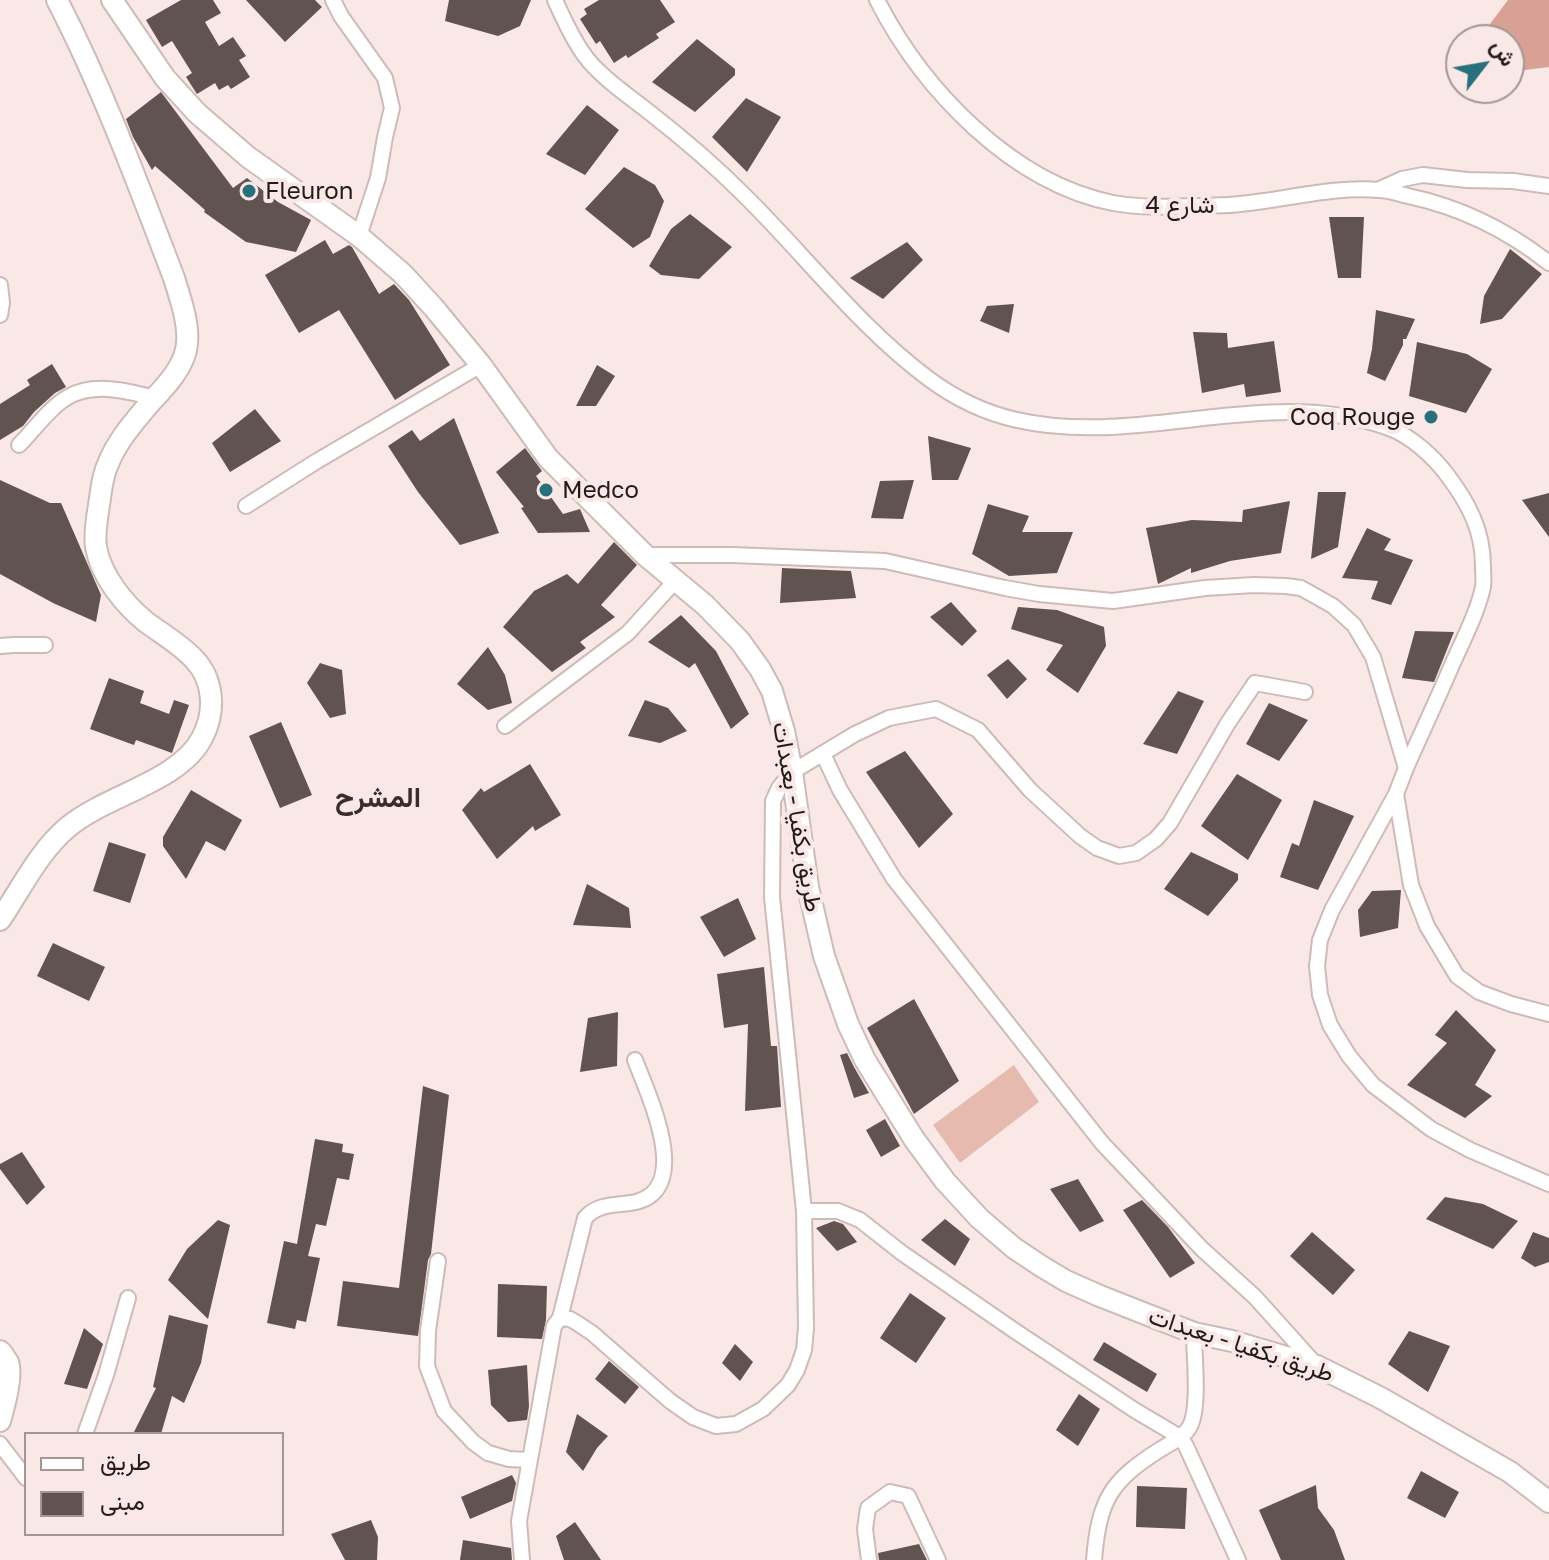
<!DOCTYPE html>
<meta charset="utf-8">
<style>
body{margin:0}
#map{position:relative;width:1549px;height:1560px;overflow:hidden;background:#f9e8e5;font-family:"Golos Text",Vazirmatn,sans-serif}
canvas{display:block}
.legend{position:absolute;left:24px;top:1432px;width:260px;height:104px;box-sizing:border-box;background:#f9e8e5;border:2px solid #a39694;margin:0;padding:10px 14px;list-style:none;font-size:24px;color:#211b1a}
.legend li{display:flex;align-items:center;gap:16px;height:40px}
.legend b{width:40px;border:2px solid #a39694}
.north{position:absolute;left:1445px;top:24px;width:80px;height:80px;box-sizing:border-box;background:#f9e8e5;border:2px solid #a39694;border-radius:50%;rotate:59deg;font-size:22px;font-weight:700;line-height:32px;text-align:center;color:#211b1a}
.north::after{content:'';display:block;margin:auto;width:28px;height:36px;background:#29707d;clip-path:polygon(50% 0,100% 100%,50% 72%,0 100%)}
</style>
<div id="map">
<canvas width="1549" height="1560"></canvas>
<ul class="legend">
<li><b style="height:10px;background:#fff"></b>طريق</li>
<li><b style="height:22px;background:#615350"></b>مبنى</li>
</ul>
<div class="north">ش</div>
</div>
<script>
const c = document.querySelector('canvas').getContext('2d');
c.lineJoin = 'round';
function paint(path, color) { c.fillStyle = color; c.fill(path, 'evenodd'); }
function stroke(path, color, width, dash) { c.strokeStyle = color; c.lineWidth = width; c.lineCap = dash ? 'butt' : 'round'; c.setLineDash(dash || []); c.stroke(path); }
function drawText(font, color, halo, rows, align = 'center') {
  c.font = font + ' "Golos Text",Vazirmatn,sans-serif'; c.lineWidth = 8; c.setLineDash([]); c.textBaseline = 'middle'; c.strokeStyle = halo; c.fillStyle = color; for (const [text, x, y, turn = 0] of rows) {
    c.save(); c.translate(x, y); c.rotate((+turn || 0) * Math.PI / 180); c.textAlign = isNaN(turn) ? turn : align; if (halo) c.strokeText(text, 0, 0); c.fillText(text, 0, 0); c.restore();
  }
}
paint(new Path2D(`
 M1014,1065L1039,1102L960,1163L933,1125Z`), '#e7bab0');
paint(new Path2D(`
 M1508,0H1549V67L1509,72V40H1478Z`), '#d9a095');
paint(new Path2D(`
 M181,0H213L221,13L205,22L219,46L233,37L246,56L239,60L250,77L231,89L228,85L219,90L215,83L197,94L195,91L186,77L192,73L172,41L162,47L146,20Z
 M246,0H315L322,7L285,42Z
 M449,0H531L520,26L498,36L445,21Z
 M599,0H660L675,22L656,34L659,38L628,58L626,55L614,63L600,41L596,44L580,19L587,14L584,9Z
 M697,39L735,69V75L695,112L652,82Z
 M161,92L233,188L247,178L278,202L311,220L296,252L246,242L204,212L205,210L155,166L152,170L133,137L126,119Z
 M746,98L781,117L747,172L712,137Z
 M587,105L619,130L585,175L546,154Z
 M624,167L655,185L664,201L650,237L633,248L585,209Z
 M690,214L732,247L699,279L661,275L649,266L671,229Z
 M1329,217H1364L1361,278H1338Z
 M325,240L333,254L349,245L352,247L379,294L394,284L409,300L450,365L395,400L339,310L299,333L265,275Z
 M907,242L923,260L883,299L850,278Z
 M1510,249L1542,274L1502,319L1480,324L1484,296Z
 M1014,304L1009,333L980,321L987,306Z
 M1376,310L1415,319L1406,339H1403V345L1385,381L1367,373L1372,349Z
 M1193,332L1227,333L1228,348L1274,341L1281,392L1246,397L1244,384L1202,393Z
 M1417,342L1467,354L1492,369L1466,413L1409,396Z
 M52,364L66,387L55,393L34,412L23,426L0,440V404L30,385L27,380Z
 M597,365L615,376L596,406H576Z
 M255,409L281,441L230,472L212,443Z
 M454,418L499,533L460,545L418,492L388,446L412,430L420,441Z
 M928,436L971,448L958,480H932Z
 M525,448L542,471L536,476L563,514L580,509L590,532L538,533L521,508L524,507L496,472Z
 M0,480L50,503H61L101,595L96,622L53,603L0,574Z
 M914,480L903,519L871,518L880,481Z
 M1318,492H1346L1338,547L1311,559Z
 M1549,493V537L1522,500Z
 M1290,501L1281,553L1230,561L1191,573V568L1158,584L1146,528L1192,520L1242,522L1243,510Z
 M988,504L1029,516L1022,532H1073L1057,573L1009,576L972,554Z
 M1367,528L1391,539L1384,550L1413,560L1391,605L1371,599L1378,581L1342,578Z
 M614,542L637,565L601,605L615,617L580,642L586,648L552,672L503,627L534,591L567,574L578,584Z
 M782,568L851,571L856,598L780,603Z
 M951,602L977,631L962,646L930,617Z
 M1018,607L1057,610L1104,627L1106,646L1078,693L1046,670L1063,645L1011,629Z
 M681,615L716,651L749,714L731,729L695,663L689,668L648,642Z
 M1415,631L1454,632L1434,682L1402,678Z
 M488,647L505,675L512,703L488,710L457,684Z
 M1008,659L1027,679L1007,699L987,675Z
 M320,663L342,670L346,714L330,718L307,683Z
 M109,678L144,691L140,703L169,714L174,700L189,705L172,753L136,740L134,745L90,729Z
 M1178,691L1204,701L1177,754L1143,744Z
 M645,700L668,708L687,731L660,743L628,736Z
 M1269,703L1308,720L1279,761L1246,744Z
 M281,722L312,795L280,808L249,736Z
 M905,751L953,814L919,848L866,772Z
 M530,764L561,815L535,831L533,826L497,859L462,810L481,788L484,792Z
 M1237,774L1282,800L1248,860L1201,826Z
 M191,790L242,820L225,851L206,841L186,879L163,846V837Z
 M1314,800L1354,816L1318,890L1280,877L1292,843L1299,846Z
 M109,842L146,854L130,903L93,891Z
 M1191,852L1238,874V880L1208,916L1164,889Z
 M587,884L629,908L631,928L573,925Z
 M1401,890L1398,928L1360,937L1358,910L1372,891Z
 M738,898L756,939L724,957L700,917Z
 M53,943L105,967L89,1001L37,976Z
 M764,967L771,1046H777L781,1107L745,1111L748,1024L724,1028L717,974Z
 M914,999L959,1081L914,1114L867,1028Z
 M1456,1010L1496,1050L1475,1085L1492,1096L1465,1118L1407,1085L1447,1043L1435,1035Z
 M618,1012L617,1066L580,1072L588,1018Z
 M847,1053L854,1067L869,1093L854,1098L840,1055Z
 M423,1086L449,1095L431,1254L428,1260L418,1336L337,1326L343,1281L399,1288Z
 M885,1119L900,1146L881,1157L866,1130Z
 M315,1139L343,1144L342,1152L354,1154L349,1180L337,1178L326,1226L316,1224L308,1256L320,1258L306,1322L297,1320L295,1329L267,1323L284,1241L297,1244Z
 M22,1152L45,1187L27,1205L0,1169V1164Z
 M1078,1179L1104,1221L1080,1232L1050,1189Z
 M1445,1197L1483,1204L1518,1221L1493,1249L1426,1219Z
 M1142,1200L1168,1227L1195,1263L1170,1278L1123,1210Z
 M945,1219L970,1239L955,1266L921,1240Z
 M218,1220L230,1225L208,1319L168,1280L187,1249Z
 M834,1221L843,1224L857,1242L837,1251L816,1228Z
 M1312,1232L1355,1270L1333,1295L1290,1256Z
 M1533,1232L1549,1238V1262L1535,1267L1521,1258Z
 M498,1284L547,1286L546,1320L542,1339L497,1337Z
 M910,1293L946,1318L916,1363L880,1338Z
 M169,1315L208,1325L201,1363L184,1403L172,1396L161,1434H133L156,1388L153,1387Z
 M84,1328L103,1344L87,1389L64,1384Z
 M1409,1331L1450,1346L1428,1392L1388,1364Z
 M1104,1342L1157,1374L1147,1392L1093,1360Z
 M735,1344L753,1362L740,1381L722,1363Z
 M609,1361L639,1387L625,1404L595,1379Z
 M527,1365L529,1406L527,1420L508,1422L491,1405L488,1370Z
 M1079,1394L1100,1409L1078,1446L1056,1430Z
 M577,1414L608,1436L597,1448L583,1471L566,1452Z
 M1421,1471L1459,1492L1445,1518L1407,1498Z
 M512,1475L516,1483L512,1501L470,1519L461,1497Z
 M1316,1485L1318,1508L1334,1530L1345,1560H1281L1259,1510Z
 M1137,1486L1187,1488L1185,1529L1136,1527Z
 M371,1520L378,1537L377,1560H345L331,1534Z
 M575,1522L601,1560H564L556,1536Z
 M463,1540L511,1548L512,1560H460Z
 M919,1544L927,1560H879L878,1553Z`), '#615350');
const street = new Path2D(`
 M333,0L341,16L385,78L392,108L385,137L378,178L359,236
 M555,0C563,18 573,40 585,56C600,77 633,99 654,116C686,141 716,167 744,195C806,256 859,327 929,379C956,399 985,413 1017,420C1140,448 1268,384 1389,428C1411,436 1434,457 1448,476C1469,504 1483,531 1483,566C1483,573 1484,580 1483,587C1477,614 1463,640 1452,665C1437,700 1421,734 1406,768
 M877,0C923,90 1012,183 1113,203C1142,208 1170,207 1198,206C1212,205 1226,206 1240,204C1286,200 1332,186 1379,190C1389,190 1399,194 1408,196C1460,207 1507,230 1549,263
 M1380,189L1402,179L1423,175L1467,180L1513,181L1549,186
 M0,285L2,303L0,315
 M19,445C34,430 50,407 68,397C94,382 128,391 155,398
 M246,506L317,461L481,365
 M645,555H732L885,561L1005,588L1039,594L1113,601L1205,588L1254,585L1286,586L1301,588L1333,606L1354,625L1373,657L1406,768L1396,794L1332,910L1320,940L1317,966L1320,995L1330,1025L1349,1056L1373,1085L1431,1129L1470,1150L1549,1184
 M0,646L13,645H45
 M505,726L628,633L676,580
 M823,754L840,790L894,879L1102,1143L1202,1249L1255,1297L1317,1366
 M1396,794L1411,885L1427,926L1457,976L1479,992L1511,1004L1549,1014
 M804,1211H838L860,1220L902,1253L1015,1331L1136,1411L1180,1437L1186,1446L1238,1560
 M438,1261L428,1331L427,1366L444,1411L473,1442L488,1453L509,1459L529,1460
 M560,1318L585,1218C599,1202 618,1206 636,1202C693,1188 648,1094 635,1060
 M85,1434L106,1375L128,1298
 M0,1444L26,1478
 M522,1560L519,1521L554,1326L560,1318L570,1319L577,1323L592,1333L670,1401L693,1417L716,1426L736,1424L763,1409L788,1385L797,1370L804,1350L806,1328L804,1211L772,897L773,801L779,788L792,772L855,734L889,718L936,709L978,730L1030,790L1080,836L1097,848L1119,856L1136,853L1156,839L1170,823L1228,723L1255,683L1305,692
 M869,1560L865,1529L868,1508L890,1492L908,1496L938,1560
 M1094,1560C1099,1500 1110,1481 1161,1449C1170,1443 1185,1437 1190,1426C1200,1407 1194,1356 1194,1333`);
const secondary = new Path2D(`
 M112,0L165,78L197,113L248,157L359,236L403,274L434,308L481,365L548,458L645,555L705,605L740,641L760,669L772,691L784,731L792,772L808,887L824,956L848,1024L865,1060L914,1139L945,1181L979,1218L1014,1248L1041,1266L1066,1281L1100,1296L1194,1333L1232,1341L1317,1366L1381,1398L1510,1472L1549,1502
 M0,920C21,889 39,851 68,827C106,795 179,782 202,738C216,712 214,680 194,659C180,644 162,634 146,622C124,604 101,576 96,547C94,534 97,518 99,505C101,492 102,476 108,464C117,441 134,422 149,404C164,388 186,366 187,343C189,322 180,298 174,278C138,184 103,89 57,0
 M0,1351C1,1351 7,1361 8,1362C13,1375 4,1407 0,1421`);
stroke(street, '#ccbcb8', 18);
stroke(secondary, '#ccbcb8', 24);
stroke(street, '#fff', 14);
stroke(secondary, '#fff', 20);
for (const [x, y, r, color] of [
 [249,191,8,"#29707d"],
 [1431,417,8,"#29707d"],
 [546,490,8,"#29707d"]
]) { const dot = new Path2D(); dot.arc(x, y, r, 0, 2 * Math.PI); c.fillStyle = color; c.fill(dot); stroke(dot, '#f9e8e5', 3); }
drawText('24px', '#211b1a', '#f9e8e5', [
 ["Fleuron",265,191],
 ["Coq Rouge",1415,417,"right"],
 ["Medco",562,490]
], 'left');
drawText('24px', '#211b1a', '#f9e8e5', [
 ["شارع 4",1180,205],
 ["طريق بكفيا - بعبدات",797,817,80],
 ["طريق بكفيا - بعبدات",1241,1345,18]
]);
drawText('bold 28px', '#392c2a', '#f9e8e5', [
 ["المشرح",378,798]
]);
</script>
